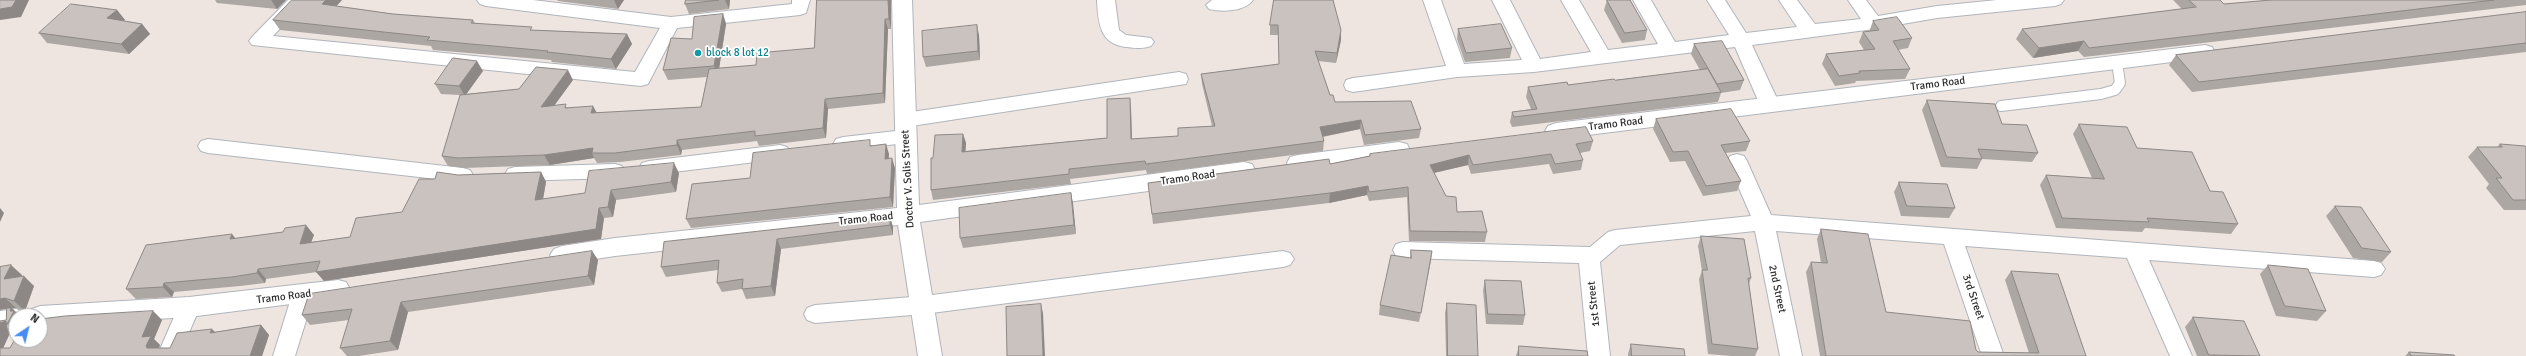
<!DOCTYPE html>
<style>
body{margin:0}
#map{position:relative;width:2526px;height:356px;overflow:hidden;background:#eee5e0;font-family:Signika,sans-serif}
canvas{display:block}
.north{position:absolute;left:8px;top:308px;width:40px;height:40px;box-sizing:border-box;background:#fff;border:1px solid #ababab;border-radius:50%;rotate:35deg;font-size:11px;font-weight:700;line-height:16px;text-align:center;color:#2d2d2d}
.north::after{content:'';display:block;margin:auto;width:14px;height:18px;background:#468cf4;clip-path:polygon(50% 0,100% 100%,50% 72%,0 100%)}
</style>
<div id="map">
<canvas width="2526" height="356"></canvas>
<div class="north">N</div>
</div>
<script>
const c = document.querySelector('canvas').getContext('2d');
c.lineJoin = 'round';
function stroke(path, color, width, dash) { c.strokeStyle = color; c.lineWidth = width; c.lineCap = dash ? 'butt' : 'round'; c.setLineDash(dash || []); c.stroke(path); }
function paint(path, color) { c.fillStyle = color; c.fill(path, 'evenodd'); }
function drawText(font, color, halo, rows, align = 'center') {
  c.font = font + ' Signika,sans-serif'; c.lineWidth = 3.5; c.setLineDash([]); c.textBaseline = 'middle'; c.strokeStyle = halo; c.fillStyle = color; for (const [text, x, y, turn = 0] of rows) {
    c.save(); c.translate(x, y); c.rotate((+turn || 0) * Math.PI / 180); c.textAlign = isNaN(turn) ? turn : align; if (halo) c.strokeText(text, 0, 0); c.fillText(text, 0, 0); c.restore();
  }
}
const lane = new Path2D(`
 M2001,106L2101,94L2115,90L2120,83L2117,62`);
const street = new Path2D(`
 M288,0H307L273,36L635,72L660,28L486,6L480,4L477,0H533L671,17L792,4V0H810L806,13L800,15L677,28L648,84L641,86L252,45L249,41L252,37Z
 M1097,0H1115L1119,30L1126,35L1151,38L1154,42L1151,46C1143,49 1135,48 1126,47C1100,44 1098,23 1097,0Z
 M1212,0H1253C1245,12 1221,12 1209,9L1206,5Z
 M1423,0H1441L1464,64L1522,60L1492,0H1510L1540,59L1591,52L1561,0H1579L1608,50L1658,44L1633,0H1651L1675,42L1729,35L1707,0H1725L1746,33L1797,27L1779,0H1797L1815,24L1861,19L1848,0H1866L1878,16L1937,6L1997,0H2064L2061,4L2055,6L1937,18L1874,29L1752,45L1780,105L1777,110L1770,112L1763,110L1760,105L1735,47L1534,72L1457,77L1353,92L1346,90L1344,85L1346,80L1353,78L1446,66Z
 M1179,72L1186,74L1188,79L1186,84L905,127L898,125L895,120L898,115L905,113Z
 M905,130L912,132L915,137L912,142L843,151L836,149L833,144L836,139L843,137Z
 M208,139L463,168L470,170L473,175L470,180L463,182L208,153L201,151L198,146L201,141Z
 M780,145L787,147L790,152L787,157L780,159L649,175L642,173L639,168L642,163L649,161Z
 M1737,154L1744,156L1747,161L1771,215L2374,261L2381,263L2385,269L2381,275L2374,277L2149,260L2192,356H2170L2127,258L1965,246L2004,356H1982L1944,244L1776,231L1802,356H1780L1755,231L1620,245L1600,262L1610,356H1588L1579,263L1403,258L1396,256L1393,250L1396,244L1403,242L1590,247L1608,232L1615,230L1751,216L1727,161L1730,156Z
 M615,164L622,166L625,171L622,176L615,178L515,181L508,179L505,174L508,169L515,167Z
 M1283,251L1290,253L1294,259L1290,265L1283,267L924,314L815,323L807,320L804,314L807,308L815,305L924,296Z
 M303,286L311,289L314,295L295,356H273L292,295L295,289Z
 M189,298L197,301L200,307L179,356H157L181,301Z`);
const secondary = new Path2D(`
 M892,0H912L919,205L1244,162L1252,164L1255,170L1252,176L1244,178L920,222L942,356H918L898,225L615,256L562,264L554,261L550,255L554,249L562,246L615,238L897,208Z
 M2205,45L2212,47L2215,52L2212,57L1556,139L1548,136L1545,131L1548,126L1556,123Z
 M1399,142L1407,144L1410,150L1407,156L1399,158L1298,171L1290,169L1287,163L1290,157L1298,155Z
 M338,280L346,282L350,289L346,296L338,298L189,317L40,326V316H28L32,309L40,306L189,297Z
 M16,309L24,312L26,316H16V329L0,331V311Z`);
stroke(lane, '#b0b5bc', 12);
stroke(street, '#b0b5bc', 2);
stroke(secondary, '#b0b5bc', 2);
stroke(lane, '#fff', 10);
paint(street, '#fff');
paint(secondary, '#fff');
paint(new Path2D(`
 M215,0H286L277,9L217,3Z
 M292,0H342L336,6L393,14L473,20L475,23L533,30L627,34L632,44L616,69L552,62L551,60L433,50L431,46L280,30L273,20Z
 M557,0H624L618,9L558,1Z
 M686,0H730L729,9L689,14L685,4Z
 M817,0H891V29H888L885,103L828,109L826,138L759,146L757,141L682,150L681,155L620,162L597,163L594,158L550,165L464,168L448,166L442,156L460,95L441,94L435,84L483,71L466,94L519,89L573,80L554,105L596,113L701,107L707,77L668,80L663,70L692,39L723,14L726,24L719,68L756,65L814,48Z
 M1274,0L1341,40L1336,63L1318,61L1330,95L1335,102L1421,129L1419,138L1364,145L1360,129L1323,137L1324,141L1323,151L1147,174L1146,170L1070,179L1071,184L933,200L931,190L933,158L963,134L966,143L965,151L1107,138L1131,108L1132,139L1178,136L1212,126L1202,84L1201,74L1279,64L1278,35H1270V25Z
 M1607,0L1647,30L1645,40L1622,43L1604,10Z
 M2173,0H2220L2224,4L2271,0H2526V5L2084,57L2078,51L2033,58L2016,39L2022,29L2182,9Z
 M117,10L125,20L123,21L142,24L150,34L129,54L47,43L39,33Z
 M2526,12V52L2192,92L2169,65L2176,55Z
 M1873,21L1912,38L1908,48L1898,50L1910,69L1905,79L1856,81L1855,83L1835,86L1822,64L1826,54L1864,50L1859,42L1863,32H1869Z
 M1458,29L1512,48L1510,58L1465,62L1457,39Z
 M979,35L980,60L926,67L923,57Z
 M1694,44L1744,80L1740,90L1721,93L1718,102L1512,127L1510,122L1512,112L1531,109L1526,97L1528,87L1568,85L1615,80L1700,70L1691,54Z
 M1927,100L2002,124L2038,153L2032,162L1982,159L1977,169L1941,167L1922,110Z
 M1656,119L1750,141L1746,151L1725,153L1741,181L1737,191L1703,196L1685,161L1670,162L1653,129Z
 M2079,124L2137,148L2210,191L2238,224L2231,234L2145,228L2142,232L2056,228L2040,185L2046,175L2092,178L2073,134Z
 M1593,141L1590,151L1580,153L1583,160L1581,170L1553,174L1549,164L1471,174L1468,165L1434,173L1446,196L1457,212L1487,232L1485,242L1409,241L1407,197L1369,201L1367,195L1329,203L1153,224L1148,183L1330,164L1369,156L1370,154Z
 M2500,144L2526,147V210H2504L2486,188L2489,184L2468,157L2477,147H2497Z
 M871,145L889,154L888,159L895,168L893,207L691,228L686,219L750,178Z
 M541,172L546,182L543,199L585,193L679,173L676,192L616,200L613,217L604,218L601,239L324,281L317,272L266,279L265,283L240,286L174,292L172,297L136,299L126,289L236,239L314,235L311,242L350,237L402,212L435,179L458,175Z
 M1899,182L1955,208L1949,218L1901,216L1894,192Z
 M1071,193L1076,234L963,248L960,238Z
 M2335,206L2391,252L2382,262L2353,258L2326,216Z
 M890,217L893,227V235L781,249L775,296L746,299L742,289L722,292L717,283L718,270L666,277L661,267L664,242Z
 M1821,229L1886,312L1978,352L2029,353L2005,280L2011,271L2086,356H1820L1806,272L1811,262L1821,263L1817,239Z
 M1701,236L1751,278L1749,284L1758,349L1755,356H1731L1708,354L1699,279L1702,271L1698,246Z
 M1411,250L1432,251L1419,322L1379,315L1380,305L1410,258Z
 M592,251L598,260L594,285L408,312L398,350L359,356H347L340,348L349,320L310,325L302,315Z
 M2268,265L2326,311L2317,321L2276,316L2260,274Z
 M0,267L22,275L21,277L34,286L25,311L16,308H12L16,316V337L11,332L10,333L3,348H10L153,311L162,320L154,339L160,345L159,348H170L215,332L261,325L269,335L262,356H0L6,320L7,309Z
 M1485,280L1525,315L1523,325L1486,324L1483,290Z
 M1447,303L1478,356H1446L1445,313Z
 M2193,317L2260,356H2197L2185,327Z
 M1631,344L1685,356H1628V354Z
 M1519,346L1588,356H1516Z
 M2409,352L2455,356H2405Z`), '#ada7a4');
paint(new Path2D(`
 M16,0H29L21,17L0,20V9Z
 M271,0H286L277,9Z
 M326,0H342L329,14L322,4Z
 M614,0H624L618,9Z
 M725,0H730L729,9Z
 M888,0H891V29L889,19Z
 M117,10L125,20L115,28L107,18Z
 M723,14L726,24L718,76L714,66Z
 M885,19L888,29L885,103L883,93Z
 M142,24L150,34L129,54L121,44Z
 M977,25L979,35L980,60L978,51Z
 M1341,30V40L1336,63L1337,53Z
 M627,34L632,44L616,69L611,59Z
 M2084,41L2078,51L2033,58L2039,48Z
 M477,61L483,71L465,96L459,86Z
 M568,70L573,80L546,117L541,107Z
 M1130,98L1131,108L1132,149L1131,139Z
 M825,99L828,109L826,138L823,128Z
 M593,106L598,115L591,113Z
 M1361,120L1360,129L1320,137V127Z
 M963,134L966,143L965,161L962,152Z
 M677,140L682,150L681,155L677,145Z
 M886,144L889,154L888,169L885,159Z
 M593,148L592,153L594,158L550,165L544,155Z
 M1469,155L1468,165L1429,174L1430,165Z
 M892,158L895,168L893,207L890,197Z
 M674,163L679,173L676,192L671,182Z
 M541,172L546,182L541,210L535,200Z
 M1368,186L1367,195L1329,203L1330,193Z
 M611,190L616,200L613,217L608,207Z
 M1071,193L1073,203L1076,234L1074,225Z
 M0,208L4,213L0,222Z
 M599,208L604,218L601,239L324,281L316,272Z
 M890,217L893,227V235L890,225Z
 M306,225L314,235L307,253L300,244Z
 M232,234L240,244L230,239Z
 M777,239L781,249L775,296L771,286Z
 M592,251L598,260L594,285L588,276Z
 M1432,251L1431,260L1419,322L1421,313Z
 M11,265L22,275L15,289L4,279Z
 M258,269L266,279L265,283L257,273Z
 M24,276L34,286L25,311L14,301Z
 M164,283L174,292L172,297L163,287Z
 M5,298L16,308H12L20,316H16V330L7,329L11,332L10,333L0,355V323L6,321L11,308L0,310V299Z
 M401,302L408,312L398,350L390,341Z
 M1041,304L1043,313L1045,356H1043Z
 M153,311L162,320L154,339L160,345L156,355L147,348L142,337Z
 M261,325L269,335L262,356H250Z
 M212,329L221,338L210,333Z`), '#8d8886');
const building = new Path2D(`
 M0,0H16L12,7L0,9Z
 M292,0H326L322,4L393,14L473,20L471,23L532,27L530,30L627,34L611,59L547,52L548,51L427,40L430,37L273,20Z
 M686,0H719L685,4Z
 M817,0H888L889,19H885L883,93L825,99L823,128L755,136V131L677,140V145L615,153H592L593,148L544,155L458,158L442,156L460,95L519,89L536,67L568,70L541,107L566,104L565,108L593,106L591,113L701,107L709,69L756,65L757,53L814,48Z
 M1274,0H1333L1341,30L1337,53L1315,51L1330,95H1333L1335,102L1411,101L1421,129L1365,135L1361,120L1320,127L1324,141L1146,164L1145,161L1069,169V174L931,190V158H933L935,135L963,134L962,152L1107,138V99L1130,98L1131,139L1178,136V128L1215,126L1201,74L1279,64L1278,25H1270Z
 M1607,0H1630L1647,30L1625,33Z
 M2189,0H2220L2224,4L2271,0H2494L2089,48L2084,41L2039,48L2022,29L2196,7Z
 M71,4L117,10L107,18L142,24L121,44L39,33Z
 M2526,12V43L2199,82L2176,55Z
 M723,14L714,66L663,70L671,38L692,39L694,17Z
 M1897,17L1912,38L1893,41L1910,69L1859,71L1860,73L1839,76L1826,54L1875,49L1863,32L1879,30L1873,21Z
 M1501,24L1512,48L1466,53L1458,29Z
 M977,25L978,51L923,57L922,31Z
 M1722,41L1744,80L1717,84L1694,44Z
 M453,58L477,61L459,86L435,84Z
 M1708,69L1721,92L1514,117L1512,112L1537,109L1528,87L1567,82L1568,85L1614,79L1615,80Z
 M1927,100L1995,104L2002,124L2027,125L2038,153L1978,149L1982,159L1947,157Z
 M1731,109L1750,141L1721,145L1741,181L1706,186L1688,151L1673,152L1656,119Z
 M2079,124L2127,127L2137,148L2192,152L2210,191L2223,192L2238,224L2147,218L2149,222L2062,218L2046,175L2104,179Z
 M1586,127L1593,141L1576,144L1583,160L1555,164L1551,154L1473,165L1469,155L1430,165L1446,196L1456,197L1457,212L1482,211L1487,232L1410,231L1408,187L1369,192L1368,186L1330,193L1152,214L1148,183L1329,159L1330,164L1370,156V154Z
 M870,140V146L886,144L885,159L892,158L890,197L686,219L692,184L750,178L753,153Z
 M2500,144L2525,146L2526,147V200H2513L2496,178H2502L2477,147H2502Z
 M674,163L671,182L611,190L608,207L599,208L596,229L316,272L320,261L258,269L257,273L232,277L164,283L163,287L126,289L146,245L232,234L230,239L283,232L285,228L306,225L300,244L350,237L356,218L402,212L419,179H435L437,172L458,175L541,172L535,200L585,193L589,171Z
 M1899,182L1947,184L1955,208L1907,206Z
 M1071,193L1074,225L960,238L959,208Z
 M2335,206L2361,207L2391,252L2362,248Z
 M890,217V225L777,239L771,286L742,289L743,279L717,283L719,260L661,267L664,242Z
 M1821,229L1868,234L1886,312L1970,321L1976,350L1978,352L2039,353L2011,271L2058,274L2086,356H1826L1811,262L1827,263Z
 M1701,236L1744,239L1751,278H1748L1758,349L1712,344L1702,270H1707Z
 M1411,250L1432,251L1421,313L1380,305L1391,255L1411,258Z
 M592,251L588,276L401,302L390,341L340,348L352,309L302,315L309,294Z
 M11,265L4,279L24,276L14,301L5,298L0,299V267Z
 M2268,265L2308,269L2326,311L2285,306Z
 M1485,280L1521,281L1525,315L1488,314Z
 M1447,303L1476,305L1478,356H1448Z
 M1041,304L1043,356H1007L1006,307Z
 M7,308H11L10,311H14L7,324L16,323V330L7,329L6,321L0,323V321L6,320Z
 M153,311L142,337L151,336L146,346L147,348H170L177,333L212,329L210,333L261,325L250,356H0V348H10L16,337V340H40V319L65,316Z
 M2193,317L2244,321L2260,356L2209,355Z
 M1631,344L1684,349L1685,356H1632Z
 M1519,346L1587,351L1588,356H1519Z
 M2409,352L2454,355L2455,356H2412Z`);
paint(building, '#c9c2bf');
stroke(building, '#8d8886', 1);
for (const [x, y, r, color] of [
 [698,53,4,"#0f9aa8"]
]) { const dot = new Path2D(); dot.arc(x, y, r, 0, 2 * Math.PI); c.fillStyle = color; c.fill(dot); stroke(dot, '#fff', 1.5); }
drawText('11px', '#0d838f', '#fff', [
 ["block 8 lot 12",706,53]
], 'left');
drawText('11px', '#2d2d2d', '#fff', [
 ["Tramo Road",1938,84,-7],
 ["Tramo Road",1616,124,-7],
 ["Tramo Road",1188,178,-8],
 ["Doctor V. Solis Street",908,179,-93],
 ["Tramo Road",866,219,-6],
 ["2nd Street",1777,289,78],
 ["Tramo Road",284,297,-7],
 ["3rd Street",1973,297,71],
 ["1st Street",1594,304,-96]
]);
</script>
